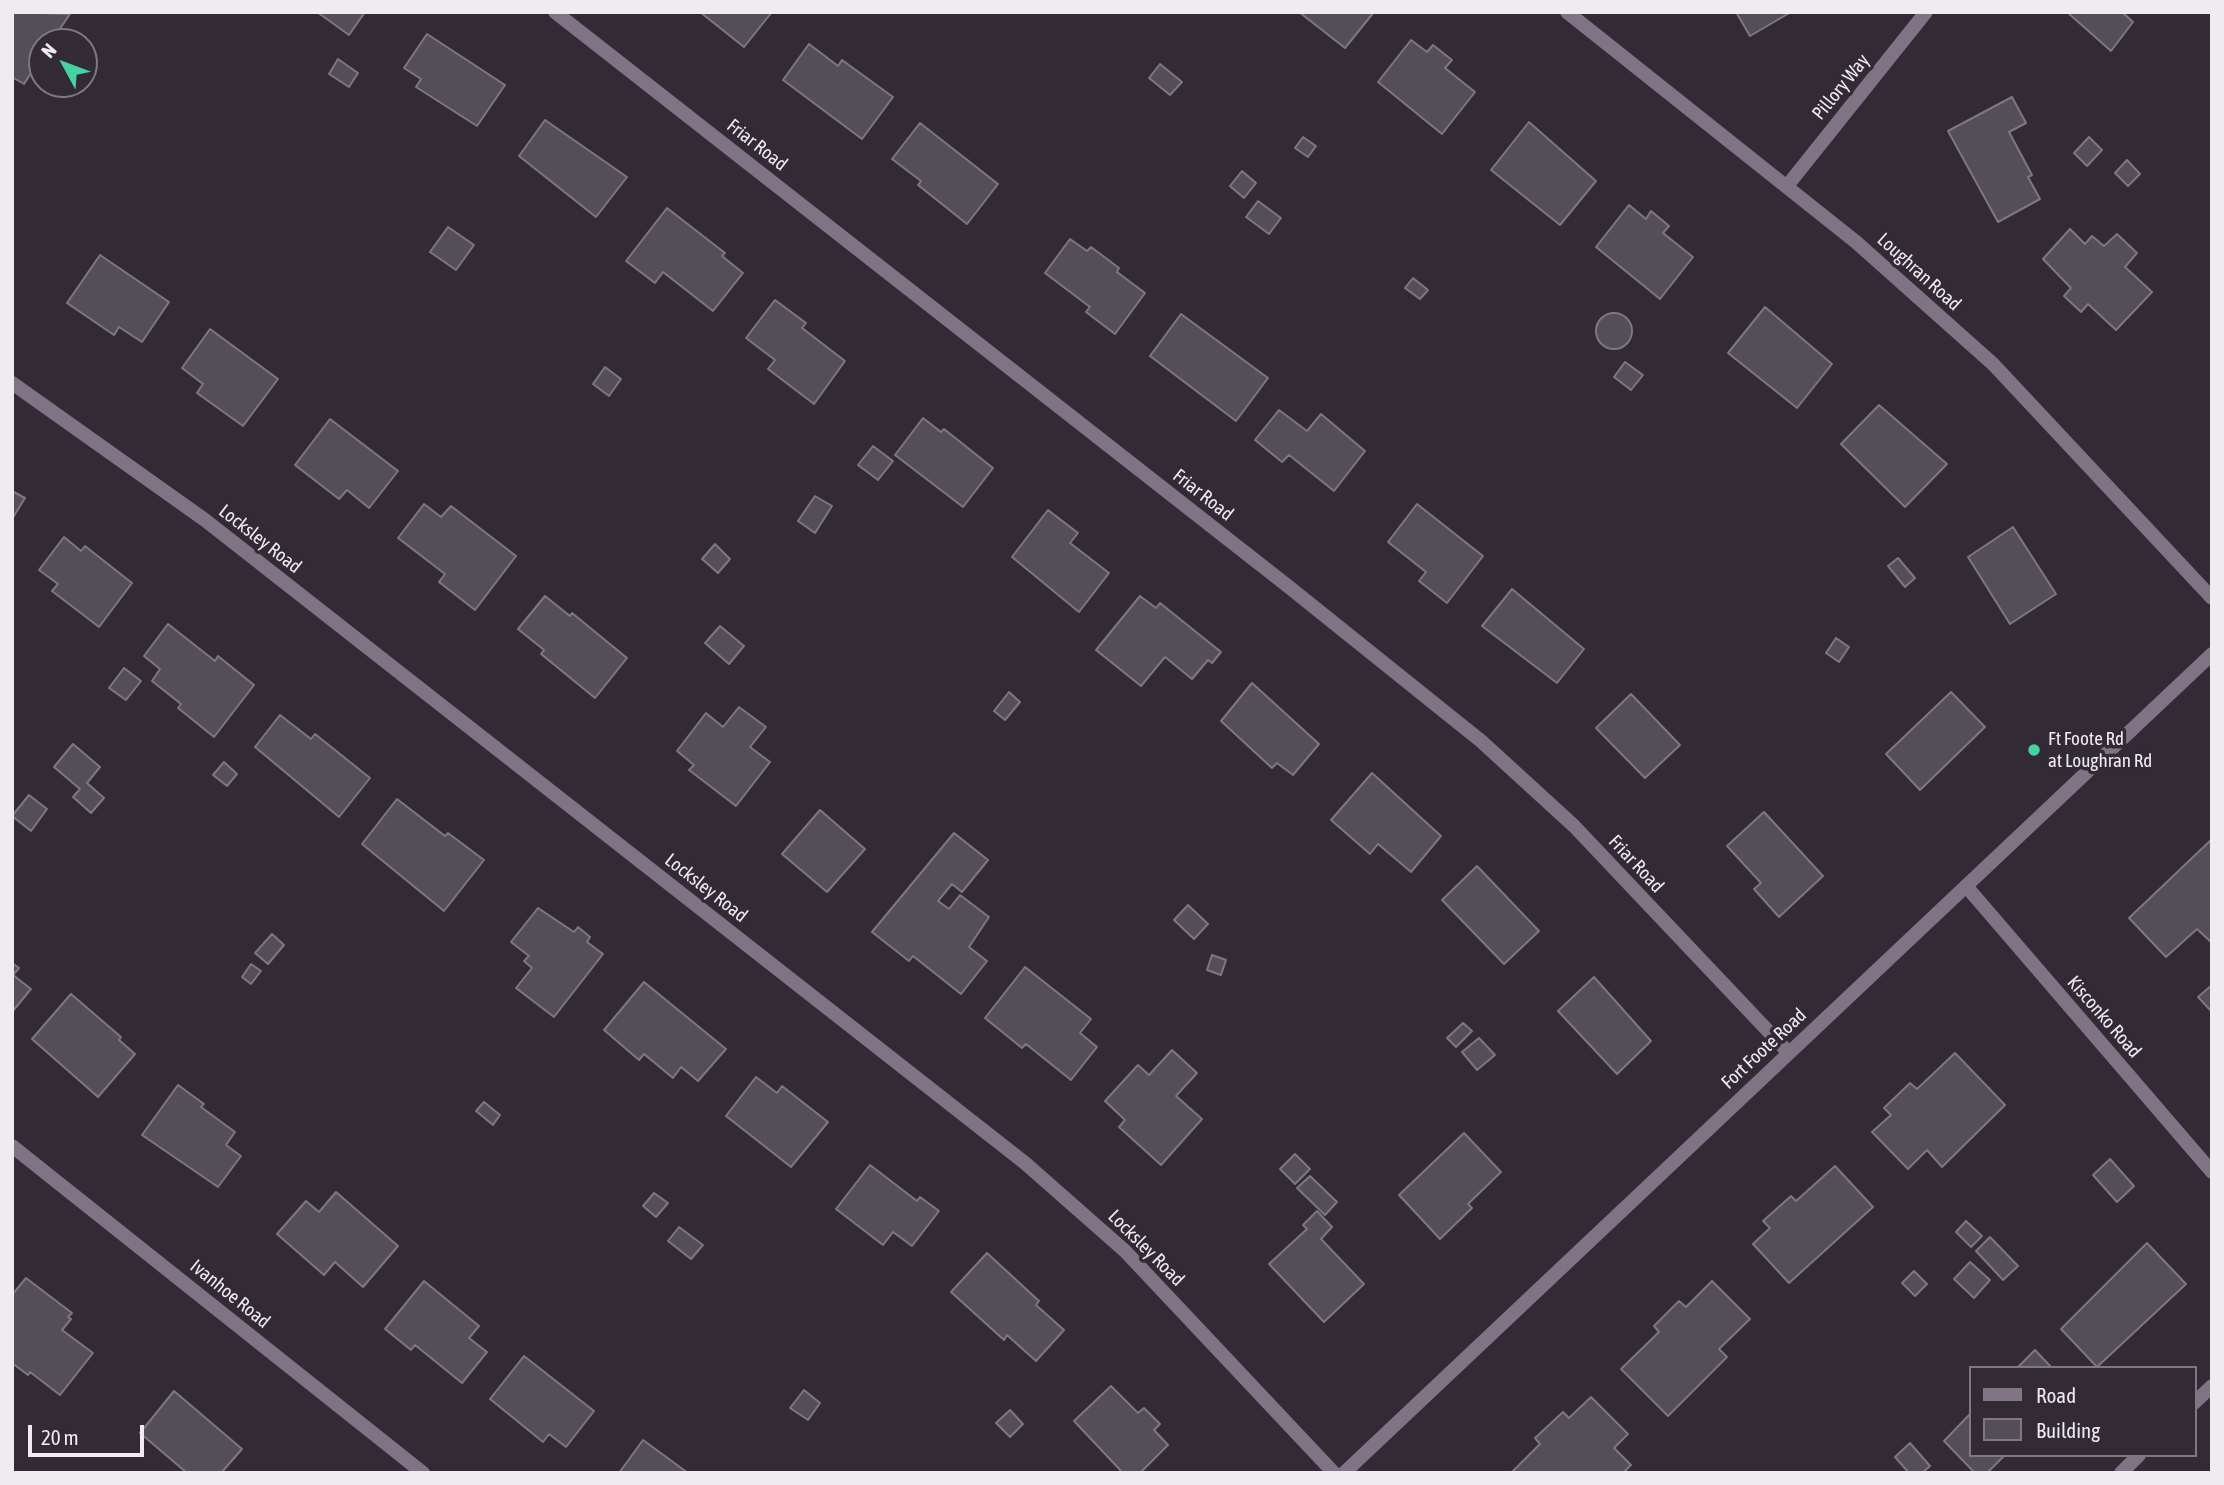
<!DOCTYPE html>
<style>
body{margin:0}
#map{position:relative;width:2224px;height:1485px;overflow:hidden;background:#322b35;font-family:"Asap Condensed",sans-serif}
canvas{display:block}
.frame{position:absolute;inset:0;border:14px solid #efebf1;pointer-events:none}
.legend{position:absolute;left:1969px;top:1366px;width:228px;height:91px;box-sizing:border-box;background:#322b35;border:2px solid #7e7880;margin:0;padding:9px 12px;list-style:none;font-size:21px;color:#efebf1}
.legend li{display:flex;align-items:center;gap:14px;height:35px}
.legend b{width:35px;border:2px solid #7e7880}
.north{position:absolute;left:28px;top:28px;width:70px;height:70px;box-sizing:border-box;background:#322b35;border:2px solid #7e7880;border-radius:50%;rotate:311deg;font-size:19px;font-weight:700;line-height:28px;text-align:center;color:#efebf1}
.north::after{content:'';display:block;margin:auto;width:24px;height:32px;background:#43d4a0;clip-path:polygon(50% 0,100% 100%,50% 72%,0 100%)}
.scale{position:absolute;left:28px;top:1425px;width:116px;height:32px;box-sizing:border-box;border:4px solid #efebf1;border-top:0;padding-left:9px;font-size:21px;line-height:24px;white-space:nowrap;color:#efebf1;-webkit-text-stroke:5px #322b35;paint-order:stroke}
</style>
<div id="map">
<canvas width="2224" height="1485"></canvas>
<div class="frame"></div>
<ul class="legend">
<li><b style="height:9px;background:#7f7385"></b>Road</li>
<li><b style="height:19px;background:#544e58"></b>Building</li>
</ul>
<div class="north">N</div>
<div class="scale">20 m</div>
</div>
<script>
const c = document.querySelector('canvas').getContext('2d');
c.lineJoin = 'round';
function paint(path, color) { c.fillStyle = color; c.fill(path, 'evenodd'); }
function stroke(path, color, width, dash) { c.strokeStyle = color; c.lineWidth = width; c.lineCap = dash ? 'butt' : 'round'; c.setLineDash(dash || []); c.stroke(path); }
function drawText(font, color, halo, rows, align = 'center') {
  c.font = font + ' "Asap Condensed",sans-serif'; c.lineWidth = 7; c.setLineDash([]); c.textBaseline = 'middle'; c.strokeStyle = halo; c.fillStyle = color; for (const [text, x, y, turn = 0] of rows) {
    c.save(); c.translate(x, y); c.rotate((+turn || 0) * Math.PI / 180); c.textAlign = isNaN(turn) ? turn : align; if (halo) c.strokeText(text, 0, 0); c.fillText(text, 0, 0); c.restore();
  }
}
const building = new Path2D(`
 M12,12L70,14L51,42H42V56L24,84L12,77Z
 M317,12H365L349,35Z
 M700,12H772L744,47Z
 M1299,12H1374L1345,48Z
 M1736,12H1791L1750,36Z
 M2067,12H2122L2133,22L2111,51Z
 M427,34L505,85L477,126L416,87L421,79L404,68Z
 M1411,40L1427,52L1433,45L1452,60L1445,68L1475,92L1442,134L1378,82Z
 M809,44L838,66L842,60L893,97L862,139L783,80Z
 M338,59L358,73L349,87L329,74Z
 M1160,64L1182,82L1170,95L1149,78Z
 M2012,97L2026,123L2009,132L2032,175L2028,177L2040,199L1998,222L1948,131Z
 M545,120L627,177L596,217L519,156Z
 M1529,122L1596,181L1560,225L1491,170Z
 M920,123L998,184L967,224L918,185L921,181L892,159Z
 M1303,137L1316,146L1308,157L1295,148Z
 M2089,137L2102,150L2087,166L2074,153Z
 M2127,160L2140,174L2128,186L2115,173Z
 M1242,171L1256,183L1244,198L1230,186Z
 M1258,201L1281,218L1269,234L1246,217Z
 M1629,205L1646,219L1651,211L1669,226L1663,233L1693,257L1660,299L1596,247Z
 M667,208L725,253L722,256L743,273L713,311L663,272L655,283L626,261Z
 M448,227L474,245L456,270L430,252Z
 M2070,229L2085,244L2092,236L2104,246L2117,234L2137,253L2125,267L2152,292L2116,330L2088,304L2081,312L2064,296L2071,288L2043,259Z
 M1070,239L1087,251L1091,247L1119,268L1117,272L1145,293L1115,334L1086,312L1090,307L1045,273Z
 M100,255L169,302L142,342L119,327L114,335L67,303Z
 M1413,278L1428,290L1420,299L1405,288Z
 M775,300L806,323L802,328L845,361L814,404L768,369L775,360L746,338Z
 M1765,307L1832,364L1797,408L1728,353Z
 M1596 331a18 18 0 1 1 36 0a18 18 0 1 1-36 0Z
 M1181,314L1268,378L1236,421L1150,356Z
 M210,329L278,379L243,426L197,393L203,384L182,368Z
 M1625,362L1643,375L1631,390L1614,377Z
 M605,367L621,379L609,396L593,384Z
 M1879,405L1947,464L1905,507L1841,444Z
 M1279,410L1307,431L1321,414L1365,451L1334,491L1289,455L1282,462L1255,440Z
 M923,418L941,432L944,429L993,468L963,507L895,455Z
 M330,419L398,471L369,508L347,490L339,499L295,465Z
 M873,446L893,461L878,480L858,465Z
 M12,491L25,498L12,519Z
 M815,496L832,506L815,533L798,521Z
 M424,504L441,517L451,506L516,556L475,610L439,582L445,574L398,538Z
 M1417,504L1483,556L1447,603L1419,581L1426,572L1388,542Z
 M1048,510L1078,533L1070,543L1109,573L1079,612L1012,557Z
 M2013,527L2056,594L2010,624L1968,557Z
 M64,537L81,551L85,546L132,583L99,627L52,591L58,584L39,570Z
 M715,544L730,559L718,573L702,559Z
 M1898,558L1915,578L1905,587L1888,566Z
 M1512,589L1584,649L1557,683L1482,626Z
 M545,596L570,616L572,613L627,658L595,698L541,654L544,650L518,629Z
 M1140,596L1156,608L1160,603L1221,652L1212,663L1208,660L1192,679L1165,657L1141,686L1096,650Z
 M168,624L215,661L218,656L254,685L214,737L178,708L181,704L152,681L160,669L144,656Z
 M720,626L744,646L729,664L705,643Z
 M1836,638L1849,647L1839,662L1826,653Z
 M124,668L141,681L126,700L109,688Z
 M1252,683L1319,744L1293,775L1277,763L1272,768L1221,721Z
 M1009,692L1020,702L1005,720L994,711Z
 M1951,692L1985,727L1920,790L1886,754Z
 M1631,694L1680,745L1645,778L1596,728Z
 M739,707L766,727L750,747L770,762L736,806L689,770L694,765L677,751L706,713L723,727Z
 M280,715L311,739L315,734L370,778L339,817L255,747Z
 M73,744L100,767L87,783L104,798L91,813L73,797L80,789L54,767Z
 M224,762L237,774L227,786L213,775Z
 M1372,773L1441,836L1411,872L1378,844L1370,854L1331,820Z
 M29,795L47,809L31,831L12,816Z
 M397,799L445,836L448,833L484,860L444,911L362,844Z
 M820,810L865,849L827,892L782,854Z
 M1764,812L1823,876L1779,917L1754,889L1761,883L1727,846Z
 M954,833L988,860L962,892L952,884L938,901L949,909L960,895L989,917L969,947L987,961L961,994L913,956L909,961L872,932Z
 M2212,839V943L2197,929L2166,957L2129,918Z
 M1477,866L1539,931L1504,964L1442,900Z
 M1188,905L1208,924L1194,939L1174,920Z
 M538,908L574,932L578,927L590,937L587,942L603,954L554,1017L516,988L532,968L524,961L529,956L511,942Z
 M272,934L284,945L268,964L255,953Z
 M1212,955L1226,960L1221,975L1207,970Z
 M12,963L19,968L13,975L31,989L12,1012Z
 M251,964L261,971L251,984L242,977Z
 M1025,967L1091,1019L1080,1033L1097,1047L1071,1080L1026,1044L1022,1048L985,1018Z
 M1594,977L1651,1041L1617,1074L1558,1011Z
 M644,982L726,1049L698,1081L681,1067L673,1078L644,1054L639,1060L604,1030Z
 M2212,985V1012L2198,997Z
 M71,994L121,1037L119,1040L135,1054L98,1097L32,1039Z
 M1463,1023L1472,1031L1456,1047L1447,1038Z
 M1479,1038L1495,1055L1477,1070L1462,1052Z
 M1172,1050L1197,1073L1176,1096L1202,1119L1161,1165L1119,1127L1125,1120L1105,1101L1138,1065L1149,1075Z
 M1955,1053L2005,1105L1942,1167L1927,1150L1908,1169L1872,1132L1891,1115L1884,1108L1910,1083L1917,1089Z
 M756,1077L777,1093L782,1086L828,1122L791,1167L726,1116Z
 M178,1085L204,1104L201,1107L235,1132L226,1145L241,1156L218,1187L142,1135Z
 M484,1102L500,1115L493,1125L476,1111Z
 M1464,1133L1501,1172L1468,1204L1472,1208L1440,1239L1399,1195Z
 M1295,1154L1310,1169L1295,1184L1280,1169Z
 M2110,1159L2134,1186L2117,1202L2093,1175Z
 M870,1165L917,1201L920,1197L939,1211L912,1246L893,1232L883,1245L836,1209Z
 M1835,1166L1873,1207L1789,1283L1753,1244L1770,1228L1763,1221L1791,1196L1796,1201Z
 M1310,1176L1337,1202L1325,1215L1297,1188Z
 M336,1192L398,1246L363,1287L335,1262L324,1275L277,1234L306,1201L319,1212Z
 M654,1193L668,1203L656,1217L643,1206Z
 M1317,1211L1332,1227L1321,1239L1364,1284L1324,1322L1269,1264L1307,1229L1303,1225Z
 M1966,1221L1982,1236L1971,1247L1956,1232Z
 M679,1227L703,1245L691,1259L668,1241Z
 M1990,1237L2018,1266L2003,1280L1976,1251Z
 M2147,1243L2186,1284L2097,1367L2061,1329Z
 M987,1253L1039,1301L1036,1305L1064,1330L1036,1361L1007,1335L1004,1340L951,1292Z
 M1970,1262L1990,1280L1974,1298L1954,1279Z
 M1914,1271L1927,1284L1915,1296L1902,1283Z
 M26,1278L72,1313L68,1317L71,1319L62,1330L93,1353L60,1395L30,1372L28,1375L12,1363V1295Z
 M424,1281L479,1326L469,1338L487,1352L462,1383L415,1345L411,1350L385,1329Z
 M1712,1281L1750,1319L1719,1349L1727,1357L1668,1416L1621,1369L1659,1332L1654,1326L1679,1301L1686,1307Z
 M2035,1350L2052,1368H2017Z
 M524,1356L594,1411L566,1447L549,1434L543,1442L490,1399Z
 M1111,1386L1138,1413L1144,1408L1160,1424L1154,1430L1168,1445L1140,1473H1123L1074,1421Z
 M804,1390L820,1403L808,1420L790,1408Z
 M174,1391L242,1449L221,1473H187L140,1433Z
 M1591,1397L1628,1434L1614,1448L1631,1465L1623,1473H1511L1540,1444L1535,1438L1563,1412L1569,1418Z
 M1010,1410L1023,1424L1010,1437L996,1423Z
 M1970,1414V1455H2005L1987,1473H1975L1944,1441Z
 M643,1440L688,1473H619Z
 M1910,1443L1930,1466L1922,1473H1909L1895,1457Z`);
paint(building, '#544e58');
stroke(building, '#7e7681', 2);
stroke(new Path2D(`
 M555,12L1289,587L1481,741L1574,826L1788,1052
 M1787,186L1926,12
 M12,383L205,520L1025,1163L1125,1251L1334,1473
 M1966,886L2212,1172
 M12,1146L423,1473
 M2194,1403L2212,1386
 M2121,1473L2139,1455`), '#7f7385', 14);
stroke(new Path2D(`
 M1567,12L1856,242L1993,364L2212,598
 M1344,1473L2212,654`), '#7f7385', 14);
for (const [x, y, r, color] of [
 [2034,750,7,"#43d4a0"]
]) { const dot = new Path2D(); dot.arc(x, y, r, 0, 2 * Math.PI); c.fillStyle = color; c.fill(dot); stroke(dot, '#322b35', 2.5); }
drawText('19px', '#efebf1', '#322b35', [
 ["Pillory Way",1841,87,-51],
 ["Friar Road",757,145,38],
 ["Loughran Road",1919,272,42],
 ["Friar Road",1203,495,38],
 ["Locksley Road",260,539,38],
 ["Friar Road",1636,864,47],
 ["Locksley Road",706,888,38],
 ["Kisconko Road",2104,1017,49],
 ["Fort Foote Road",1764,1049,-43],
 ["Locksley Road",1146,1248,45],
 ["Ivanhoe Road",230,1294,39]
]);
drawText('19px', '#efebf1', '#322b35', [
 ["Ft Foote Rd",2048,739],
 ["at Loughran Rd",2048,761]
], 'left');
</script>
